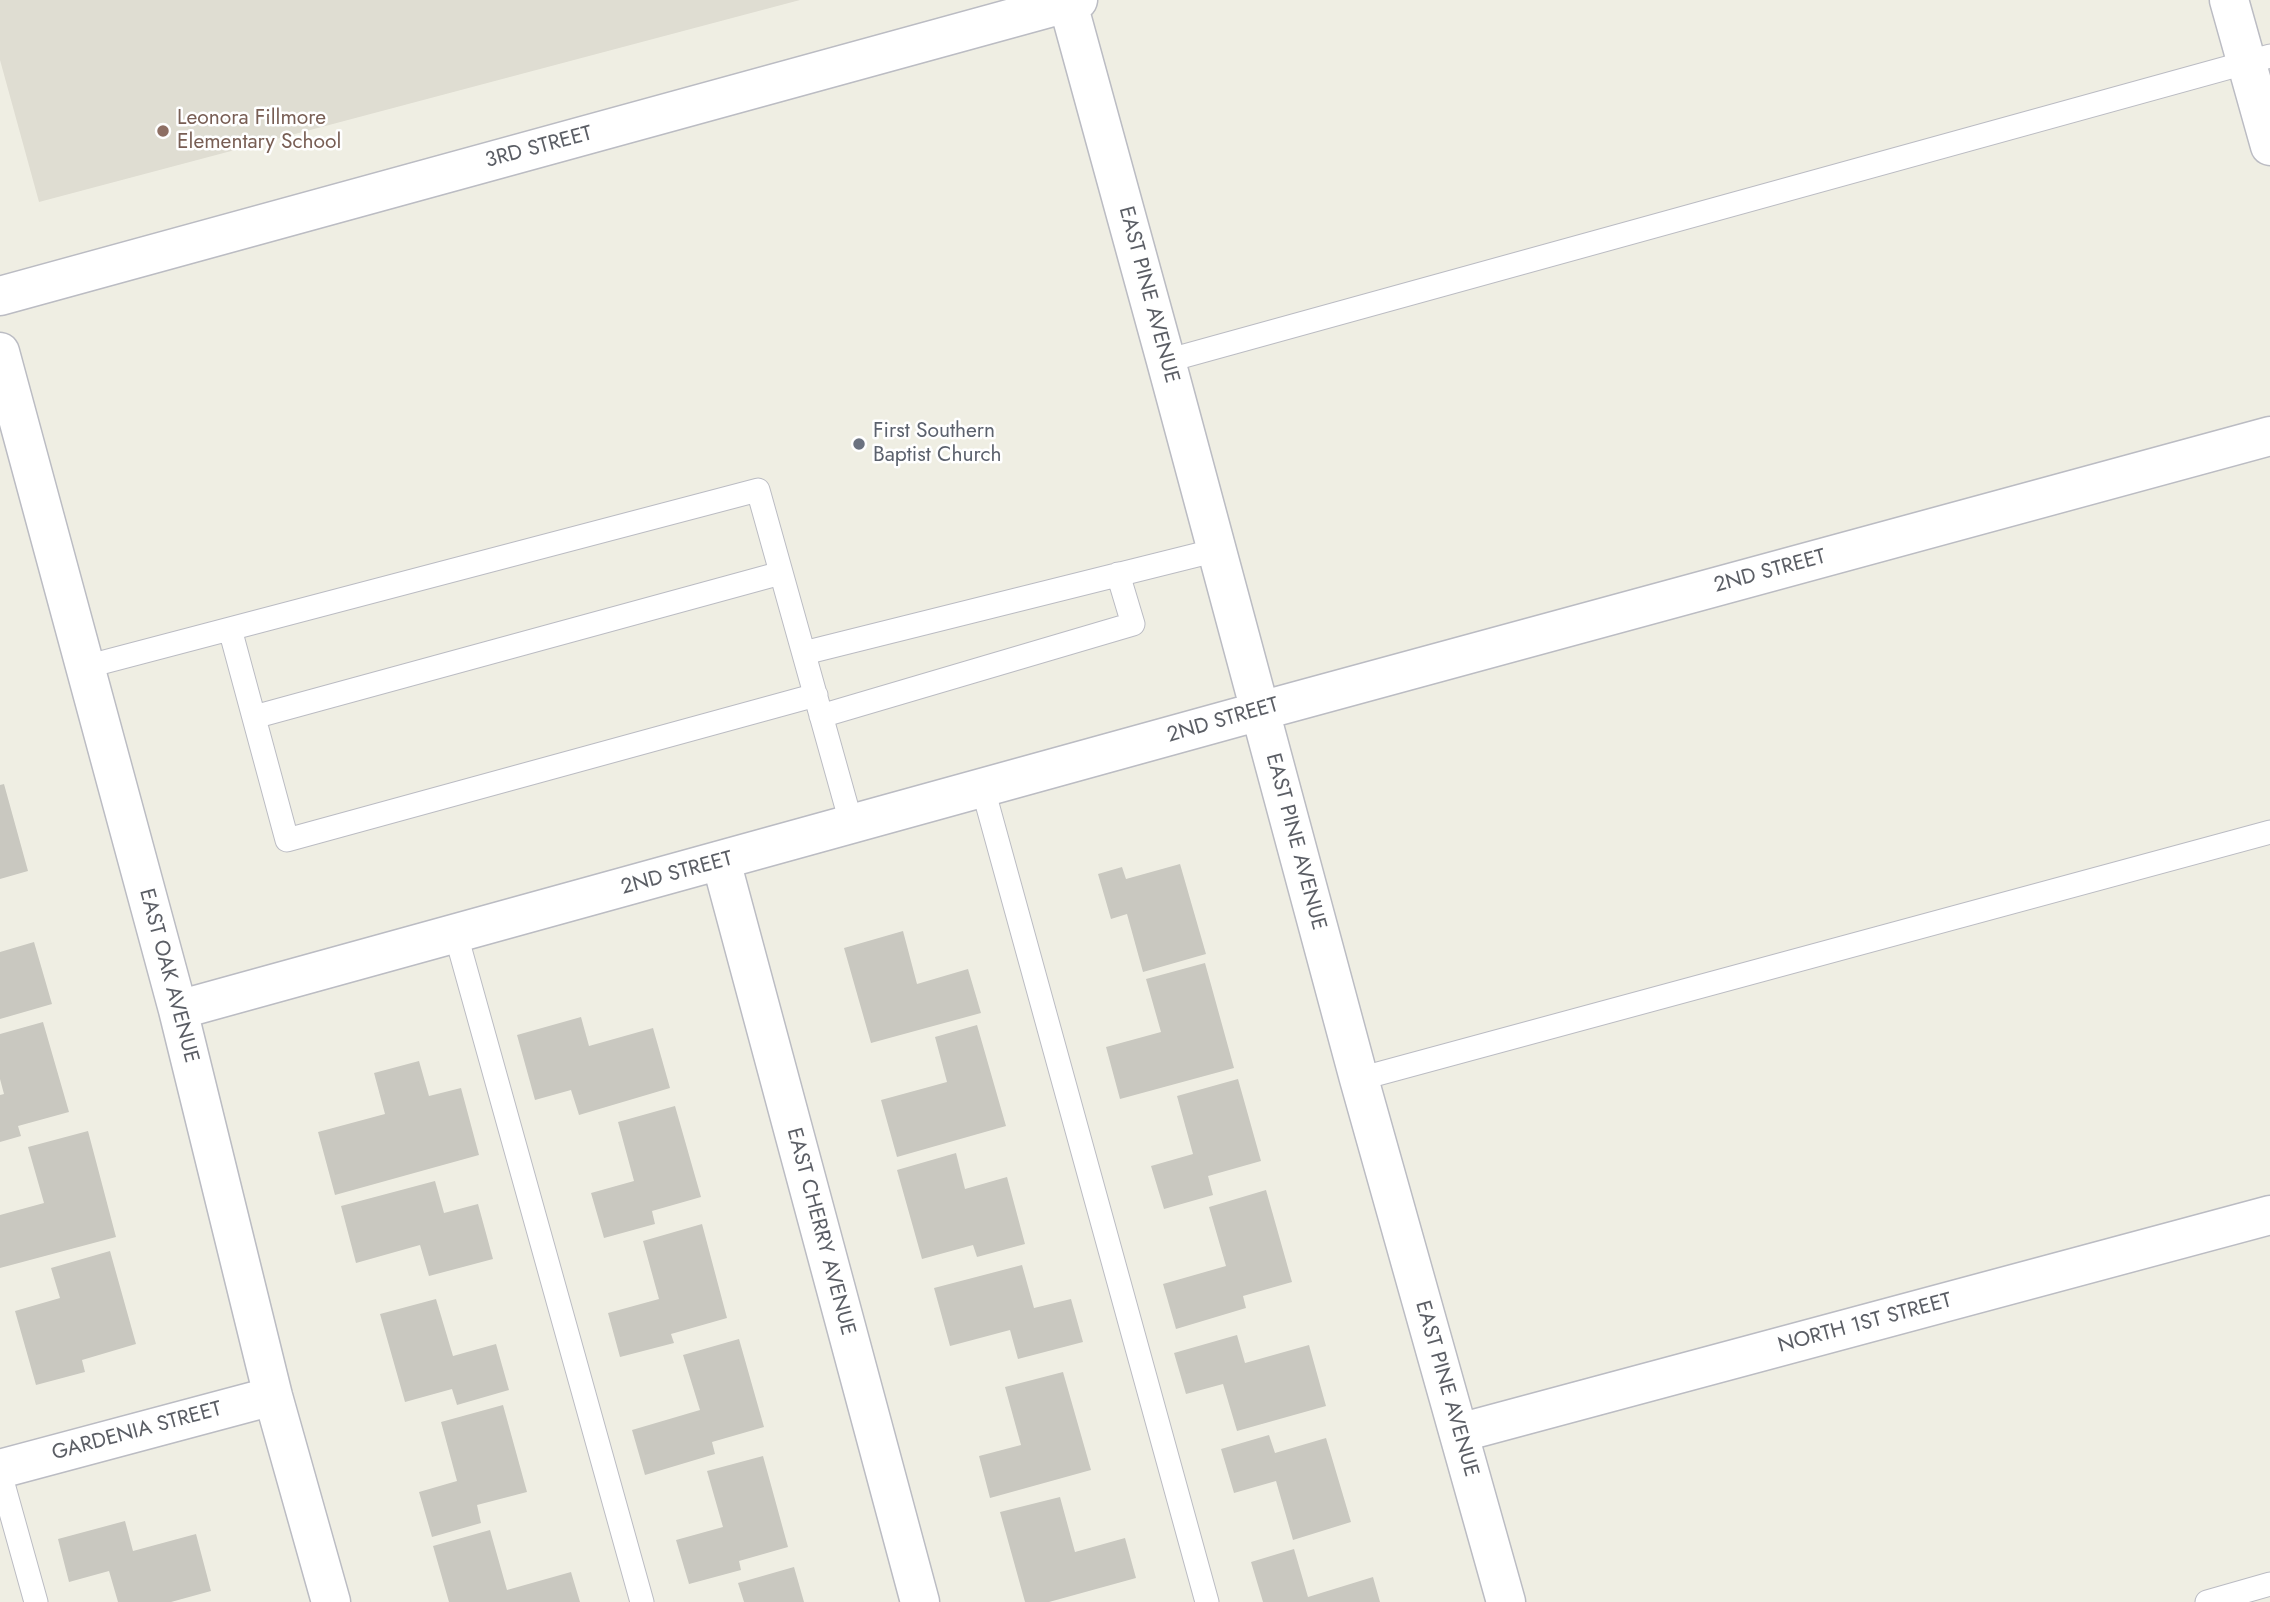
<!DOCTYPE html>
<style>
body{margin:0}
canvas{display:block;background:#efeee3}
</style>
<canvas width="2270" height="1602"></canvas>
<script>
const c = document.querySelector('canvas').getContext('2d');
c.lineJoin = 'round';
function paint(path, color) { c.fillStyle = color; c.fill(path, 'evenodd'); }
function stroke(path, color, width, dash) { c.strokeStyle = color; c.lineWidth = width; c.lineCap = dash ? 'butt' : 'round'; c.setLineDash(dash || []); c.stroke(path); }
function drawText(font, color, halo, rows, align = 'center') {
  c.font = font + ' Jost,sans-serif'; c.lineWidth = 5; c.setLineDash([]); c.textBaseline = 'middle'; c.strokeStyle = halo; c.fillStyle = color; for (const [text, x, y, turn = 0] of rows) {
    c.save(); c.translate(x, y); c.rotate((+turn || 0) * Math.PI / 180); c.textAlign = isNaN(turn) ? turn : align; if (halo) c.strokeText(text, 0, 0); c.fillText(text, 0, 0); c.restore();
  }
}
paint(new Path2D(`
 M0,0H800L39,202L0,60Z`), '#dfddd2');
paint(new Path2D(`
 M4,784L28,871L0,879V785Z
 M1180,864L1206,954L1143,972L1127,914L1111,919L1098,874L1122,867L1126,879Z
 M903,931L917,984L968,969L981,1013L871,1043L844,948Z
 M34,942L52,1004L0,1019V952Z
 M1205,963L1234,1068L1120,1099L1106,1047L1161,1032L1146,979Z
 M581,1017L589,1046L653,1028L670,1088L579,1115L571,1090L535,1100L517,1035Z
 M43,1022L69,1112L18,1126L21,1136L0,1142V1095L4,1094L0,1079V1034Z
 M977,1025L1006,1126L897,1157L881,1100L947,1082L935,1037Z
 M419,1061L429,1096L461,1088L479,1155L335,1195L318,1132L385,1114L374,1073Z
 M1238,1079L1261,1161L1208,1176L1213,1195L1164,1209L1151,1166L1193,1154L1177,1096Z
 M675,1106L701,1197L652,1211L655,1224L604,1238L591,1193L634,1181L618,1122Z
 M88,1131L116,1237L0,1268V1215L44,1203L28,1147Z
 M956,1153L965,1189L1007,1177L1025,1244L977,1257L973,1245L922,1259L897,1170Z
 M435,1181L444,1213L478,1204L493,1259L429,1276L420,1245L356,1263L341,1206Z
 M1266,1190L1292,1282L1243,1296L1246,1308L1176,1329L1163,1284L1226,1266L1209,1207Z
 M702,1224L727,1318L671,1334L674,1343L620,1357L608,1313L659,1299L643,1241Z
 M110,1251L136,1344L82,1360L85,1372L36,1385L15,1311L60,1298L51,1268Z
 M1022,1265L1034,1308L1071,1299L1083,1342L1018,1359L1010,1330L950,1346L934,1288Z
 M436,1299L453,1356L496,1344L509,1390L457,1405L452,1389L405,1402L380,1314Z
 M1237,1335L1245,1363L1309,1345L1326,1406L1237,1431L1223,1384L1186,1394L1174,1353Z
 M739,1339L764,1427L712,1442L715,1454L645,1475L632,1430L700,1410L683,1355Z
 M1063,1372L1091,1470L990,1498L979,1456L1021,1445L1005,1387Z
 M503,1405L527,1492L477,1505L481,1523L432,1537L419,1492L457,1481L441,1422Z
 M1269,1435L1275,1453L1326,1438L1351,1522L1293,1540L1276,1481L1234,1493L1221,1449Z
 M763,1456L788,1547L739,1561L741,1570L689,1584L676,1540L723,1527L707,1471Z
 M1060,1497L1075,1552L1125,1538L1136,1578L1049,1602H1025L1000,1512Z
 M125,1521L133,1551L196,1534L211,1591L171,1602H118L109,1571L69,1582L58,1539Z
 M490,1530L507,1590L571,1572L580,1602H449L433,1546Z
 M1294,1549L1308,1597L1373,1577L1380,1602H1263L1251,1562Z
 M794,1567L804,1602H744L738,1583Z`), '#c9c8c0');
const service = new Path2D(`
 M1166,361L2270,56
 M230,629L287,840L816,695
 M804,653L1217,550
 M85,667L758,490L852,826
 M821,716L1133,624L1118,574
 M254,717L781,573
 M983,789L1207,1602
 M456,935L642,1602
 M1359,1079L2270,832
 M0,1473L36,1602
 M2207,1602L2270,1584`);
const minor = new Path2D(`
 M1067,0L1166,361L1359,1079L1506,1602
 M2229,0L2270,146
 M0,296L1078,0
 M0,352L178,1010L273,1396L331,1602
 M721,861L920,1602
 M178,1010L1260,711L2270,436
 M1459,1433L2270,1215
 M0,1469L273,1396`);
stroke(service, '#bbbcc3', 25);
stroke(minor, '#bbbcc3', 41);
stroke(service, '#fff', 23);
stroke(minor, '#fff', 38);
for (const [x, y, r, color] of [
 [163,131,7,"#8d6e63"],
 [859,444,7,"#6b7280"]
]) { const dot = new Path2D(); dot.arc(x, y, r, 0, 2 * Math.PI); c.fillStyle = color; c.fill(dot); stroke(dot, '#fff', 2.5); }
drawText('21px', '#785e54', '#fff', [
 ["Leonora Fillmore",177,119],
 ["Elementary School",177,143]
], 'left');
drawText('21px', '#5b5e65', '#fff', [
 ["3RD STREET",539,148,-15],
 ["EAST PINE AVENUE",1148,295,75],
 ["2ND STREET",1770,572,-15],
 ["2ND STREET",1223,721,-16],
 ["EAST PINE AVENUE",1295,842,75],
 ["2ND STREET",677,874,-15],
 ["EAST OAK AVENUE",168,976,75],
 ["EAST CHERRY AVENUE",820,1232,75],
 ["NORTH 1ST STREET",1865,1324,-15],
 ["EAST PINE AVENUE",1446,1389,74],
 ["GARDENIA STREET",137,1432,-15]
]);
drawText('21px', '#5b616d', '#fff', [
 ["First Southern",873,432],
 ["Baptist Church",873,456]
], 'left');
</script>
